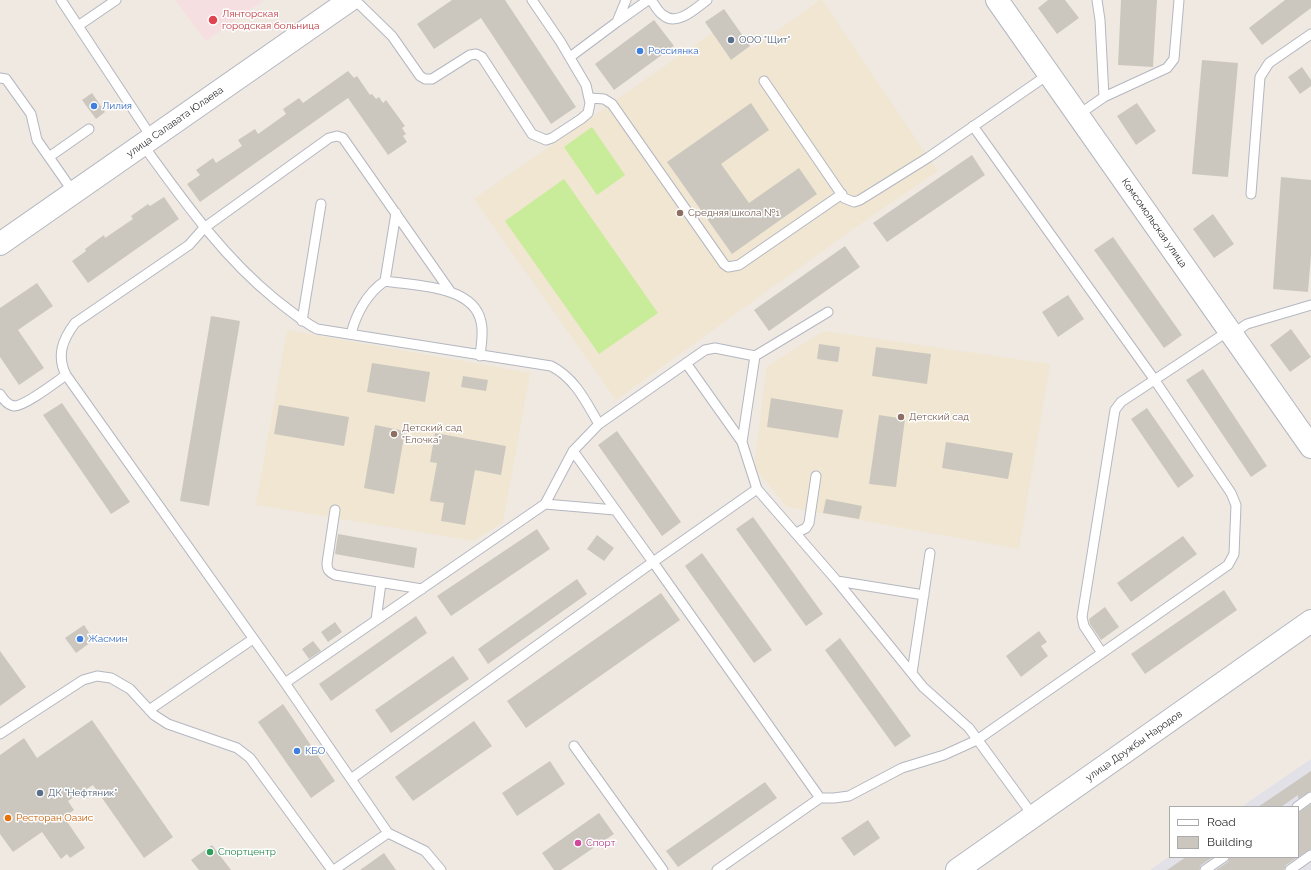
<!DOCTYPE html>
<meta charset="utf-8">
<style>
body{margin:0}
#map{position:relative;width:1311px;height:870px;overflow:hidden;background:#efe9e1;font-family:Raleway,sans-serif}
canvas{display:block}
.legend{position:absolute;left:1169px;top:806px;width:130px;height:52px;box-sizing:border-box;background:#fff;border:1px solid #ababab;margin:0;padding:5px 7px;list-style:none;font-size:12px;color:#2e2e2e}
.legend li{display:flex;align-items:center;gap:8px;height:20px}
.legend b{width:20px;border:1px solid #ababab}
</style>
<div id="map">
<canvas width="1311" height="870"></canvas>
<ul class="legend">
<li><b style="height:5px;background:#fff"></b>Road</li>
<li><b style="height:11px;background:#cbc7bf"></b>Building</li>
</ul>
</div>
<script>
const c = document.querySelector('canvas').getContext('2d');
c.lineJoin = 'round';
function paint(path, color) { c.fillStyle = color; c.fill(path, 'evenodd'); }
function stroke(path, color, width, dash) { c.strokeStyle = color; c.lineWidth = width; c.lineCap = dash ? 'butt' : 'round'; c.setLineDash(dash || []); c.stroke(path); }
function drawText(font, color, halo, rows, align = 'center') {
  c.font = font + ' Raleway,sans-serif'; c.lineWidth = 3; c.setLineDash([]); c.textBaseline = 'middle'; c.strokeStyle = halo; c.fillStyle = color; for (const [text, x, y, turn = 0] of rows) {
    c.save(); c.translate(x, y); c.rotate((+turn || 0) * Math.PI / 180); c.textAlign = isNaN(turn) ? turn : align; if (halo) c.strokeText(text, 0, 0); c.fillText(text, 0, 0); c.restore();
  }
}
paint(new Path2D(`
 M1311,759V870H1150L1170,856L1298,857V807H1241Z`), '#e3e1e8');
paint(new Path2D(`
 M820,0H822L938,171L856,227L616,400L474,199L712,33L731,60L750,46L752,49Z
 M287,330L530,373L503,522L473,541L256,505Z
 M824,331L1050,364L1019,549L787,507L754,467L767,366Z`), '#f0e6d1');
paint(new Path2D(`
 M175,0H264L206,41Z`), '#f5dfe0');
paint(new Path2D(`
 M592,127L625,175L597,195L564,147Z
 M564,179L658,313L599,354L505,221Z`), '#c9ec9a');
paint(new Path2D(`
 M452,0H505L576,107L551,124L481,18L434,49L417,24Z
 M1048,0H1065L1079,18L1057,34L1038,8Z
 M1121,0H1157L1153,67L1118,65Z
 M1285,0H1311V8L1262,45L1249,28Z
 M724,9L750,46L731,60L705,22Z
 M654,20L674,46L614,90L595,64Z
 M1202,60L1238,63L1228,177L1192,174Z
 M1302,67L1311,80V86L1300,94L1288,77Z
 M348,71L354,78L357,76L370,95L372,94L376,99L379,97L383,103L386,100L405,126L402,128L406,134L403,136L407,142L388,155L348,98L200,202L187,184L200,175L196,170L213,158L216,163L242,146L238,140L255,129L258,134L286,114L283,109L299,98L303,103Z
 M92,93L105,112L96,119L82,100Z
 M751,103L769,130L721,164L749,203L799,168L817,194L732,254L667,162Z
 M1137,103L1156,131L1136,145L1117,116Z
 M972,155L985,175L887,242L873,223Z
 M1281,177L1311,180V255L1308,292L1273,289Z
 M164,197L179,219L88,283L72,261L86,251L85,249L104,235L105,238L133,219L131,216L148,204L150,206Z
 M1213,214L1234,244L1214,258L1193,229Z
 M1113,237L1182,335L1164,348L1094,250Z
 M845,246L860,267L769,331L754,310Z
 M37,283L53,306L18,330L44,368L19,385L0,357V308Z
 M1068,295L1084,319L1058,337L1042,312Z
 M211,316L240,321L209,506L180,501Z
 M1291,329L1311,357L1290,372L1270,345Z
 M819,344L840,347L838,362L817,359Z
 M876,347L931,354L927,384L872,376Z
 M372,363L430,372L425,402L367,392Z
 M1203,369L1267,466L1251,477L1186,380Z
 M463,376L488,380L486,391L461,387Z
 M771,398L843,410L838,438L767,427Z
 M62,403L130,502L111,514L43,415Z
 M279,405L349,417L344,446L274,434Z
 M1147,408L1194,476L1178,488L1131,419Z
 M879,415L905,419L896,487L869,484Z
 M375,425L405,431L394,494L364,488Z
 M617,431L681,522L662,536L598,445Z
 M435,433L506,446L501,475L475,470L465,525L441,521L444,503L430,501L437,463L430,462Z
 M946,442L1013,453L1008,479L942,468Z
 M826,499L862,506L859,519L823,513Z
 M753,517L823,614L806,626L736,529Z
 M537,529L550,549L451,616L437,596Z
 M338,534L417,548L414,568L335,554Z
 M597,535L614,548L604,561L587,549Z
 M1183,536L1197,554L1131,602L1117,583Z
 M702,553L772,650L754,663L685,566Z
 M577,579L587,594L488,664L478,649Z
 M1224,590L1237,610L1145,674L1131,654Z
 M661,593L680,620L526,728L507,701Z
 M1105,607L1119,627L1101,640L1090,624L1089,619Z
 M416,616L427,633L331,701L319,684Z
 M335,622L342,632L328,642L321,632Z
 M84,625L94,640L76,653L65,638Z
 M1039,631L1047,642L1041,646L1048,656L1021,677L1006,656Z
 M840,638L911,736L895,747L825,650Z
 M313,641L321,651L309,659L302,649Z
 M0,651L26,687L0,706Z
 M453,656L469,679L391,733L375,710Z
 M283,704L335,781L311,798L258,722Z
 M92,720L173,837L144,858L93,785L68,801L74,810L64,817L85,848L70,858L67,854L61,859L42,832L13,852L0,834V755L24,738L37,758Z
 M474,721L492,746L413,801L395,777Z
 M550,761L565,784L517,816L502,793Z
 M1311,771V791L1298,799V795L1281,807H1258Z
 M765,782L777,798L678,867L666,851Z
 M1311,804V849L1298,857V813Z
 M599,813L614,834L561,870H554L542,853Z
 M868,820L880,838L854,856L841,838Z
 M212,845L231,870H199L191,860Z
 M384,853L396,870H360Z
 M1186,857H1213L1201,865L1199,870H1167Z
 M1230,857H1298L1286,865L1284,870H1216L1228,862Z`), '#cbc7bf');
const lane = new Path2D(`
 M61,0L152,138
 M355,0L392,36L420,76L425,79H432L470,55L476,54L482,57L532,134L546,140L552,138L581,119L588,113L590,103L586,85L560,41L532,0
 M651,0C655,5 658,12 663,15C677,27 696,8 707,0
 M1097,0L1100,20L1104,97
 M617,22L648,0
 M78,26L116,0
 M570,57L617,22L626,0
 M0,78L6,79L31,114L37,140L74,193
 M764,81L844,198L854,202L860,200L929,157L1049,74
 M590,98L604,99L612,104L724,264L728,267L739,265L842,194
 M1078,115L1104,97L1167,68L1174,59L1179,0
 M973,126L1154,379L1231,493L1236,505L1234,554L1228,565L1102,653
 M143,145C183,200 222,256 275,299C289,310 302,321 317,329L551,366C575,378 586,402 599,424
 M49,157L89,129
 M1251,194L1260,77L1269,63L1311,34
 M385,281C415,286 474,285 481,322C484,333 481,345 480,356
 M302,321L321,204
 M351,334C356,314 367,293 385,281L396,213
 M1232,334L1247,324L1311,305
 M686,363L742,442L757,489
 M0,394C3,399 8,405 14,406C25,406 56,382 66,375
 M742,442L755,356L828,312
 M545,504L615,510
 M335,510L327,563C327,570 329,572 335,575L422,589
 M796,533L806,528L809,523L816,476
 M837,581L924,595
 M376,620L381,583
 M912,673L930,553
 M285,683L545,504L573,451L599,424L705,350L715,348L755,356
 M149,710L253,639
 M0,734L83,680L97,676L111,678L130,689L154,715L168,724L237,748L250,758L332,870
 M574,746L663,870
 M351,779L653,562L573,451
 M820,798H834L849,796L902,768L944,755L977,740L1102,653L1084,626L1082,617L1115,410L1121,402L1230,330
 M1297,807L1311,797
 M334,870L388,833
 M441,870L425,851L388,833L285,683L66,375C56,355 63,339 75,323L189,245L204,228L329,138L337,136L343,138L450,291
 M717,870L820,798L653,562L757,489L837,581L923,687L969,728L1034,817
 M1205,870L1224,857
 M1290,870L1311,855`);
const secondary = new Path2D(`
 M997,0L1311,447
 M0,244L350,0
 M957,870L1311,621`);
stroke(lane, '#b4b7c1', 11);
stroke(secondary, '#b4b7c1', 24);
stroke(lane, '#fff', 9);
stroke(secondary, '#fff', 22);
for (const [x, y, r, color] of [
 [213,20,5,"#e0444e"],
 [731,40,4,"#5c6f8a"],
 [640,51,4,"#3f7fe0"],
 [94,106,4,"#3f7fe0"],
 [680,213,4,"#8d6e63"],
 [901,417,4,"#8d6e63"],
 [394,434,4,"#8d6e63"],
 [80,639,4,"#3f7fe0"],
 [297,751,4,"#3f7fe0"],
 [40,793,4,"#5c6f8a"],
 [8,818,4,"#e8710a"],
 [578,843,4,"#d1479c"],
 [210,852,4,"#2e9e5b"]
]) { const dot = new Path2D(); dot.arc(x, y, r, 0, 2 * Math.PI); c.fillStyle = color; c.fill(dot); stroke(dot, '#fff', 1.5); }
drawText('10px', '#be3a42', '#fff', [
 ["Лянторская",222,14],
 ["городская больница",222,26]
], 'left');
drawText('10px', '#4e5e75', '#fff', [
 ["ООО \"Щит\"",739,40],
 ["ДК \"Нефтяник\"",48,793]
], 'left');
drawText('10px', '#366cbe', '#fff', [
 ["Россиянка",648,51],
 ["Лилия",102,106],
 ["Жасмин",88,639],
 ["КБО",305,751]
], 'left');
drawText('10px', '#2e2e2e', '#fff', [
 ["улица Салавата Юлаева",175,122,-35],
 ["Комсомольская улица",1154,223,55],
 ["улица Дружбы Народов",1134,746,-35]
]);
drawText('10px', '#785e54', '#fff', [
 ["Средняя школа №1",688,213],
 ["Детский сад",909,417],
 ["Детский сад",402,428],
 ["\"Елочка\"",402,440]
], 'left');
drawText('10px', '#c56008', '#fff', [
 ["Ресторан Оазис",16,818]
], 'left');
drawText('10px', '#b23c85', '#fff', [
 ["Спорт",586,843]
], 'left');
drawText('10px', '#27864d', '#fff', [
 ["Спортцентр",218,852]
], 'left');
</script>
